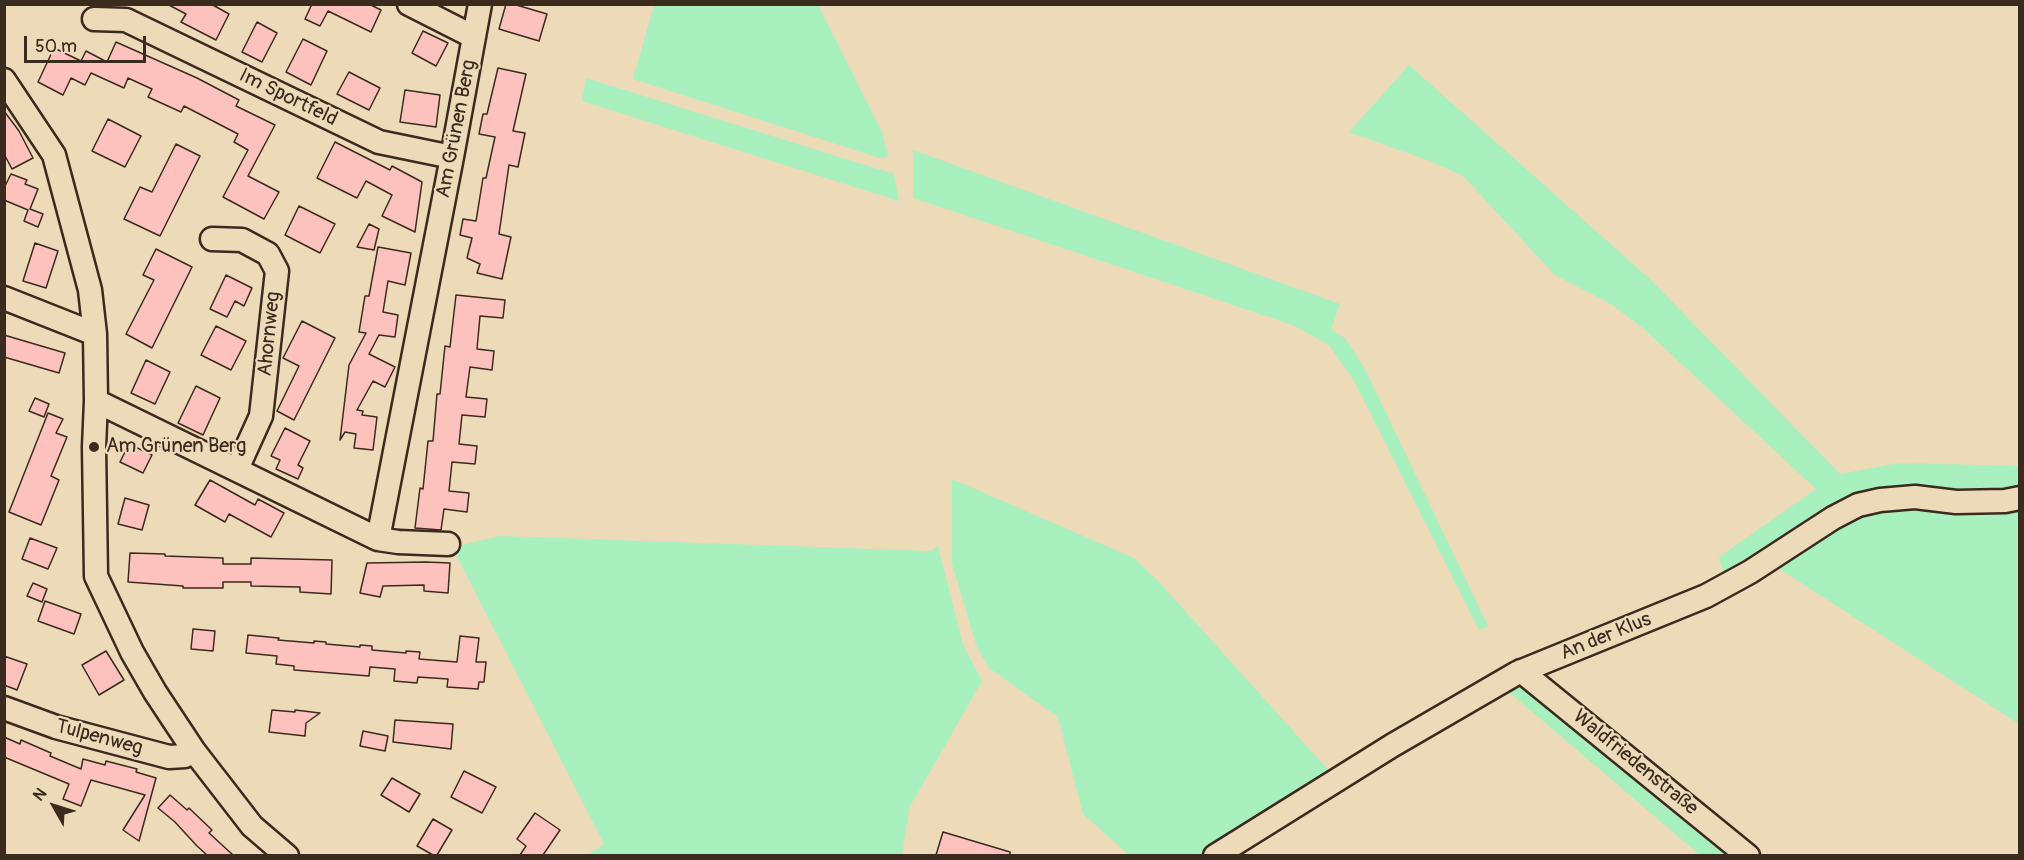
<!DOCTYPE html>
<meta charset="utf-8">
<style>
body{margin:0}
#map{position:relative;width:2024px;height:860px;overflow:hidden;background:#eddab8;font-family:Pangolin,sans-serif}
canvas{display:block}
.frame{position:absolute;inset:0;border:6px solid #3b2a1e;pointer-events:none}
.north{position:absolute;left:24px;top:776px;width:60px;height:60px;-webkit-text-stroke:4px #eddab8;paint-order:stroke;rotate:309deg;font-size:16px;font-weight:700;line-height:24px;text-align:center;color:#3b2a1e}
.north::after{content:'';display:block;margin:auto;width:21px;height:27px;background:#3b2a1e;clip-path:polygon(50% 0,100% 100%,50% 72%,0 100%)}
.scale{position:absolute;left:24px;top:36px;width:122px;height:27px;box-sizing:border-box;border:3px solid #3b2a1e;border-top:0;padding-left:8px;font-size:18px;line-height:21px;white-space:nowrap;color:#3b2a1e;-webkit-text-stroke:4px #eddab8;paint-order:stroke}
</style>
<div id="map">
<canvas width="2024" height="860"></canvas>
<div class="frame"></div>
<div class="north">N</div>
<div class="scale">50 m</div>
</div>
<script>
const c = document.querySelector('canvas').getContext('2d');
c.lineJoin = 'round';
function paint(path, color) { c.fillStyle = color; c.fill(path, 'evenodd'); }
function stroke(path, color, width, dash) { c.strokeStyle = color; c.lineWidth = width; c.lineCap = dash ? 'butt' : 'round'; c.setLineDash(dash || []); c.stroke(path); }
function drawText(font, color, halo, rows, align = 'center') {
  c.font = font + ' Pangolin,sans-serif'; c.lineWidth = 4.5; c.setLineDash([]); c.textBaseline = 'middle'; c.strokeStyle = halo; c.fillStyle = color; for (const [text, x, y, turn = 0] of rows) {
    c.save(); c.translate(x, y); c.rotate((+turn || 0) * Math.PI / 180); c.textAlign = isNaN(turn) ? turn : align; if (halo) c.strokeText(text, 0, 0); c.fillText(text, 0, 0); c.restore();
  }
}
paint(new Path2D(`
 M654,5H818L882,132L888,157L880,158L633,79Z
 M1409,65L1651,280L1840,474L1899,463L2019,466V489L2008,494L1917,491L1725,577L1719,557L1816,489L1644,329L1611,304L1555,275L1463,176L1430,161L1349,132Z
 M586,78L894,174L899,201L582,101Z
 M913,150L1340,304L1331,329L1346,339L1365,369L1488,626L1479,630L1353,379L1329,345L1293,325L913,198Z
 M952,479L1134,558L1159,582L1332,774L1197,855H1129L1083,814L1058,717L989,668L977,647L952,564Z
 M1952,507L2003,514L2019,507V724L1775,566L1861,512L1889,508Z
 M500,536L931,551L938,546L963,645L982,681L909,808L902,855H588L604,844L452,547Z
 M1520,683L1740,855H1700L1503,687Z`), '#a8f0be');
const building = new Path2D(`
 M167,4H211L229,14L216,40L181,22L186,14Z
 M312,4H369L381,10L371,32L328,11L320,26L305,19Z
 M506,4H513L547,14L539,41L499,29Z
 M257,22L277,33L262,62L242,52Z
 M423,31L448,43L436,66L412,53Z
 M303,39L327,51L311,85L286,72Z
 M116,42L197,78L239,100L236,106L275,125L248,176L279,192L264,219L223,197L248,150L234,142L238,134L184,106L181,112L148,97L152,89L128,78L124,88L91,73L85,85L71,78L63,95L38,82L54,48L81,61L86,51L107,62Z
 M498,68L526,74L513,131L525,133L518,167L509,165L499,234L511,237L502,279L477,273L480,264L467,258L472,238L460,235L463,219L476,221L483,178H486L495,137L479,134L483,114H487Z
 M349,72L380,88L369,110L337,94Z
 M405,90L440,95L436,127L400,122Z
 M4,111L19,131L33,158L12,169L4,154Z
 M108,119L141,136L125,167L92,151Z
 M335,142L390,170L392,166L422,182L415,232L382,216L392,195L366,181L357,198L317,178Z
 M176,144L200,156L160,236L124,219L140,187L152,192Z
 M11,174L27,180L25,184L38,189L30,209L43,214L38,227L24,221L28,210L4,200V188Z
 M299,206L335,224L320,253L285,235Z
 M369,224L379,229L374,250L357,247Z
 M35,243L58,251L46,288L23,281Z
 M378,247L411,253L405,285L388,281L383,312L398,315L395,337L379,335L369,354L395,367L385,387L373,381L357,410L363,411L362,415L377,417L373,450L354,448L356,434L345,432L340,440L349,365L366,333L359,332L365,296H369Z
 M156,249L192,267L152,348L126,334L154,280L143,275Z
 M226,275L252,288L244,306L235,301L227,317L210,309Z
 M456,295L505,300L503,318L480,316L477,349L494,351L492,370L470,367L466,397L487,399L485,417L462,415L459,444L477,446L475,464L452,462L449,491L469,493L467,512L444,509L441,530L415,528L420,488L423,489L428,441H433L437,394H440L445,346L450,347Z
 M302,321L335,338L294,420L277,411L299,366L283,358Z
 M216,326L246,341L231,370L201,355Z
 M4,335L65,353L59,373L4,357Z
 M146,360L170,372L155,404L131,393Z
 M196,386L220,398L203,435L178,423Z
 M35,398L49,404L44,417L29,411Z
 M48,413L63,419L56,433L67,437L51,476L59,480L41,525L9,512Z
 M285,428L310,441L298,465L303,468L298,479L276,469L280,460L271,456Z
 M129,444L152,455L143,473L120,462Z
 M210,480L255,505L258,499L284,513L271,537L229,514L225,522L195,505Z
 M125,498L149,505L142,530L118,524Z
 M30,538L57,548L48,569L22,559Z
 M130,553L165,554V556L223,558V564H251V558L332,560L331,594L300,592V587L251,586V582H223V588H183V586L128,582Z
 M426,562L450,563L448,593L424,591V585L383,586L380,597L360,593L367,563Z
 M33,583L47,589L42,602L27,596Z
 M45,601L81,614L74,634L38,621Z
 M193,629L215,631L213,651L191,649Z
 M248,635L279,638L278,640L314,643V641L326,642V644L360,647V645L372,646V650L406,653V651L420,652L419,659L457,662L460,636L479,638L476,662H486L484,682H479L478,689L447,687L448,679L418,677L417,683L394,681L395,669L370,667L369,676L294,670V666L276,664L277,656L246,653Z
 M106,651L124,680L99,695L82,665Z
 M4,656L27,664L17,690L4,685Z
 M272,710L295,712V710L320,713L306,723L305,736L269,732Z
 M395,720L453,724L451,749L393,742Z
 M363,731L388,736L385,751L360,746Z
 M4,737L20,744L21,740L51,753L50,756L81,769L83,759L105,765L106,761L137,769L136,772L156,778L139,841L123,830L145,795L91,780L81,806L63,799L69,784L4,757Z
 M464,771L496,787L482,813L451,797Z
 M392,778L420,794L409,812L381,795Z
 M170,795L187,810L189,808L212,830L209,833L233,855H207L197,846L175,822L158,808Z
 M535,813L560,830L543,855H520L526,846L517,839Z
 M433,819L452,830L437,855H433L417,846Z
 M943,832L1010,852V855H936Z`);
paint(building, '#fec2be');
stroke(building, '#3b2a1e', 1.5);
const minor = new Path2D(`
 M409,4L474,37
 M94,19L126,20L379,142L452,157
 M4,80L54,155L90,290L95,334L96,401L94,447L96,576L132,652L155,692L194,751L252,826L287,856
 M212,239L242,240L268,254L277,271L261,416L237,469
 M4,298L95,334
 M96,401L378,539L452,157L480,4
 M378,539L398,542L448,544
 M1521,671L1748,856
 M4,708L56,727L169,757L185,756L194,751
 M1215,856L1393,745L1517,673L1706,596L1750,572L1833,518L1858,505L1880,500L1915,497L1956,502L2005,501L2020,498`);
stroke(minor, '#3b2a1e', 27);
stroke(minor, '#eddab8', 22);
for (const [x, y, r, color] of [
 [94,447,6,"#3b2a1e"]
]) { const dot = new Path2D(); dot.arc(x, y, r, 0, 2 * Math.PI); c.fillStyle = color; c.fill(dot); stroke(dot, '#eddab8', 2); }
drawText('20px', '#3b2a1e', '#eddab8', [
 ["Im Sportfeld",288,98,26],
 ["Am Grünen Berg",457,129,-79],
 ["Ahornweg",270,334,-84],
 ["An der Klus",1606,637,-22],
 ["Tulpenweg",99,738,15],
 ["Waldfriedenstraße",1635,763,39]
]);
drawText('20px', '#3b2a1e', '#eddab8', [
 ["Am Grünen Berg",106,447]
], 'left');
</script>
